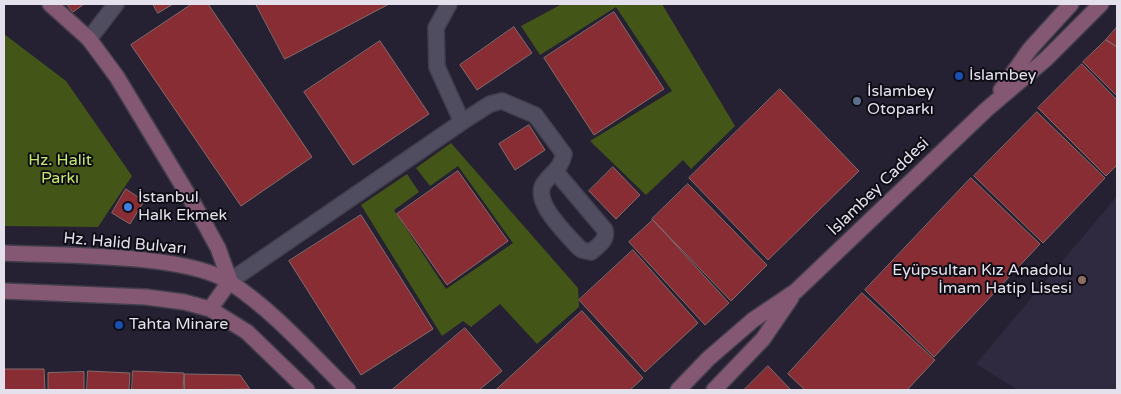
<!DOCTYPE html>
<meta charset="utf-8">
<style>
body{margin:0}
#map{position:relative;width:1121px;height:394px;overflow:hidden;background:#252132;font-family:"Varela Round",sans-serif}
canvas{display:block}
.frame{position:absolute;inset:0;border:5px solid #e4e1ed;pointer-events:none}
</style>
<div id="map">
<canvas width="1121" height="394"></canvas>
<div class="frame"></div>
</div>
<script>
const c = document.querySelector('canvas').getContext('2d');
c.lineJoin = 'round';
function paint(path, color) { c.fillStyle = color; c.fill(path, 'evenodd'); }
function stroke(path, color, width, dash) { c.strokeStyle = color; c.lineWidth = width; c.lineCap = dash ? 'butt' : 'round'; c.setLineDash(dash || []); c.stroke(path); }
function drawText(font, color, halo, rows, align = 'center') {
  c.font = font + ' "Varela Round",sans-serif'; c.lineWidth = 4; c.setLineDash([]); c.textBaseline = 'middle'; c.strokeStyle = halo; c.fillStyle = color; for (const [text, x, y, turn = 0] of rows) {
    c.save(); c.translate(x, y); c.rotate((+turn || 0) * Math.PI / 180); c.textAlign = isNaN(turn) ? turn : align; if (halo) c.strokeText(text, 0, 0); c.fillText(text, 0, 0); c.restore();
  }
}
paint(new Path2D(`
 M1117,196V390H1018L976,364Z`), '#302a41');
paint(new Path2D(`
 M562,4H662L735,126L691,169L683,160L646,195L590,141L672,91L616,7L540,55L521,26Z
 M4,34L66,81L132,176L98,227L4,226Z
 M451,143L578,288L579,307L537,344L500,304L471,327L463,321L442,336L361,205L407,174L419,192L394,210L446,289L513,243L458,166L430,186L416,168Z`), '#445518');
const building = new Path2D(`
 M67,4H84L73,12Z
 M153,4H173L158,13Z
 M192,4H208L312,157L241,206L131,45Z
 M256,4H389L285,59Z
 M614,12L664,89L594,135L544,58Z
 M514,27L532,53L477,90L460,65Z
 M1117,27V47L1106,40Z
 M1106,40L1117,47V96L1083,62Z
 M380,41L429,114L353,165L304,92Z
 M1082,64L1117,100V165L1106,176L1038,108Z
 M780,89L859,171L768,260L689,178Z
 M1037,112L1105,178L1043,243L974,176Z
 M529,125L545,150L515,170L499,144Z
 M613,167L640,195L616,219L589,191Z
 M458,171L508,241L447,285L397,214Z
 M971,178L1040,244L934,357L865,290Z
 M688,184L767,265L731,301L652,219Z
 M126,189L144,201L130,224L112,213Z
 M361,215L433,329L361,375L289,261Z
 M653,220L729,303L705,325L629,242Z
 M633,250L698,323L645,372L579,300Z
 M862,293L935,360L907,390H805L788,374Z
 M582,311L643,378L630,390H496Z
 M465,328L502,371L479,390H392Z
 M768,366L791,390H744Z
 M4,369H44L45,390H5Z
 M88,371L130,373L129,390H87Z
 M133,371L184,373L183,390H132Z
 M84,372V390H48V373Z
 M185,374L240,375L250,389L185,390Z`);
paint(building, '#872d33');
stroke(building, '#856c6c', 1);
const lane = new Path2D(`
 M449,4L436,28L437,67L462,122
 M230,281L462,122L490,104L502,101L535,115L564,154C561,168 553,172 545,182C530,200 566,233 578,247L582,250L591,252C599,245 607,241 605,230L556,172`);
const street = new Path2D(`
 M89,39L116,4`);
const secondary = new Path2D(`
 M50,4L89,39L117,77L196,208L218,248L230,281
 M1001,90L1030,49L1071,4
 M4,253C59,256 188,253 231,283C275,312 311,354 348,390
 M4,291L146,297L184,302L210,309L247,332L307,390
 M210,309L230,281
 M678,390L709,358L753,320L796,291L987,109L1046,59L1101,4
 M714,390L763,339L791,298`);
stroke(lane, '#423e4d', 18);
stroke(street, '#423e4d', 18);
stroke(secondary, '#423e4d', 18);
stroke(lane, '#514d60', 15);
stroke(street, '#514d60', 15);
stroke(secondary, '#845872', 15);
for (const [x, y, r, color] of [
 [959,76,5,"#1a4fb4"],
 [857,101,5,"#5c6f8a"],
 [128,207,5,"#3f7fe0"],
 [1082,280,5,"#8d6e63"],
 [119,325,5,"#1a4fb4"]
]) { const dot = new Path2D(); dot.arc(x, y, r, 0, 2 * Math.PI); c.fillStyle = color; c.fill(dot); stroke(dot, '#0e0c14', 2); }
drawText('16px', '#e4e1ed', '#0e0c14', [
 ["İslambey",969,76],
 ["İslambey",867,92],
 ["Otoparkı",867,110],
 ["İstanbul",138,198],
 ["Halk Ekmek",138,216],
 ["Eyüpsultan Kız Anadolu",1072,271,"right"],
 ["İmam Hatip Lisesi",1072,289,"right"],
 ["Tahta Minare",129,325]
], 'left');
drawText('16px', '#c4e76f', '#0e0c14', [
 ["Hz. Halit",60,161],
 ["Parkı",60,179]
]);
drawText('16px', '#e4e1ed', '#0e0c14', [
 ["İslambey Caddesi",879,187,-44],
 ["Hz. Halid Bulvarı",125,244,5]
]);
</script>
